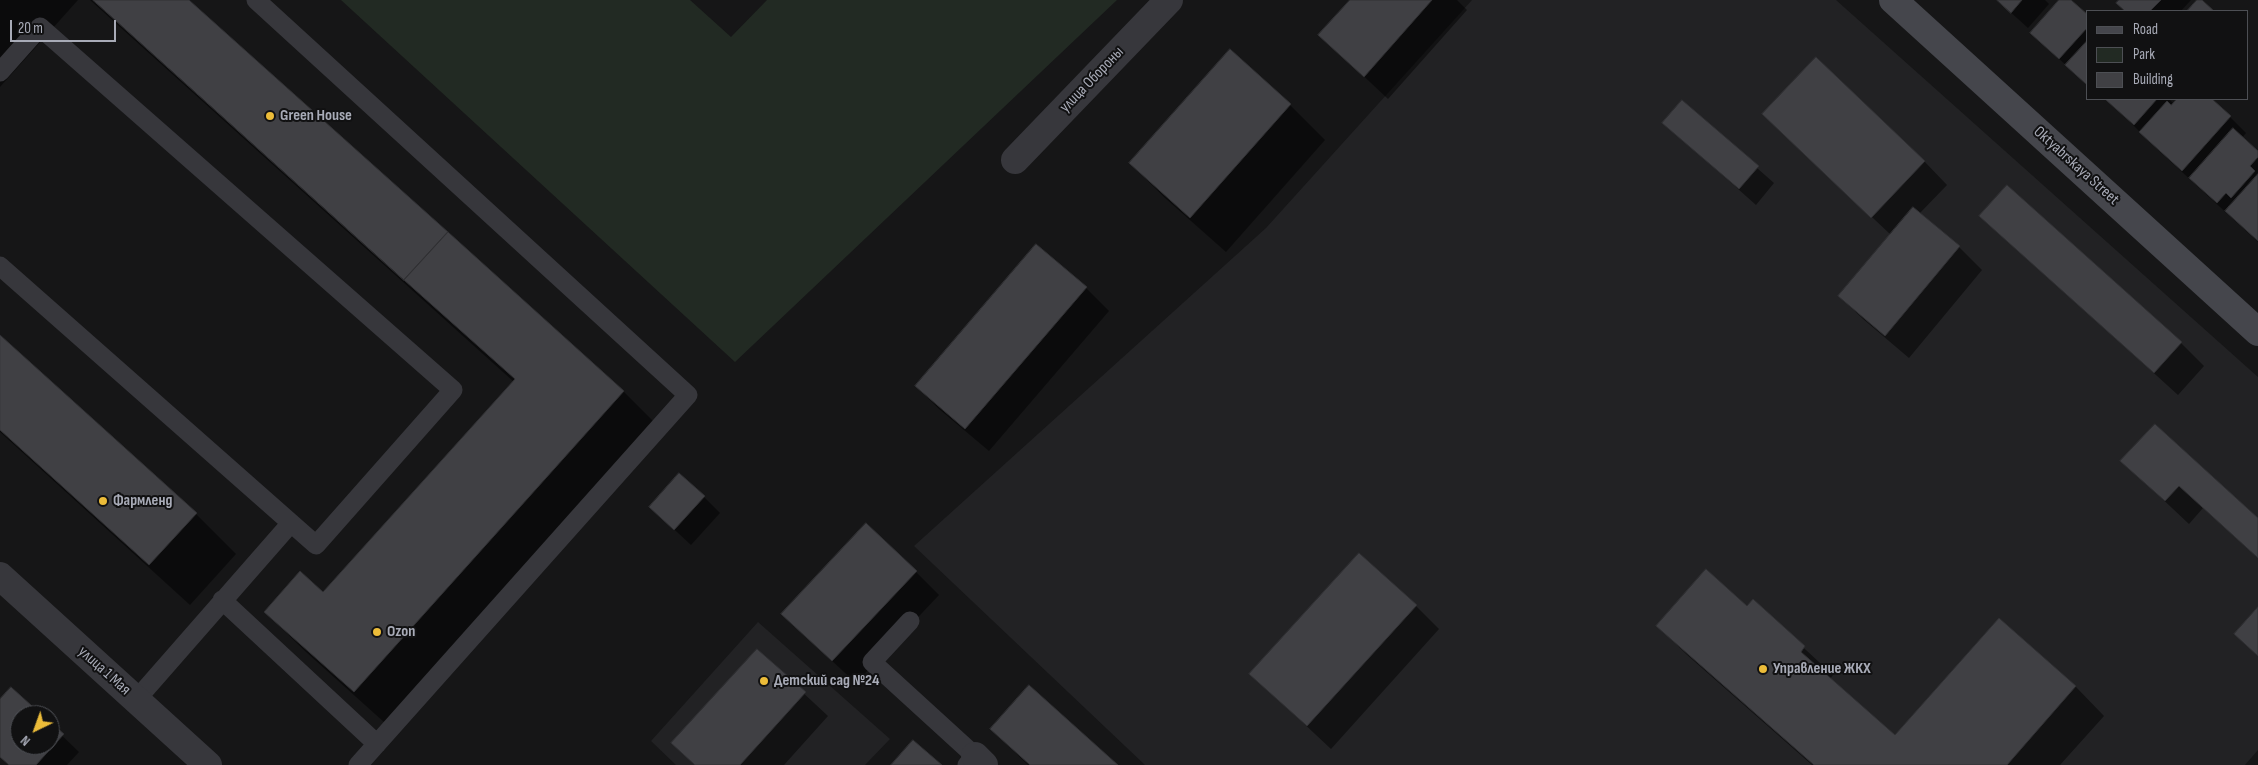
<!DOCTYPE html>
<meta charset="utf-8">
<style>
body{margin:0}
#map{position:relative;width:2258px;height:765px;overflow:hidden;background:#161617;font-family:"Sofia Sans Condensed",sans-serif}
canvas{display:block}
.legend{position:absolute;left:2086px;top:10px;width:162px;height:90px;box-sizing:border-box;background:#111112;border:1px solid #4d4f54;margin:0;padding:6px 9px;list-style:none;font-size:15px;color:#a8abb7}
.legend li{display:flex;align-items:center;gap:10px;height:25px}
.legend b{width:25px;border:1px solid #4d4f54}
.north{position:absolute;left:10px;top:705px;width:50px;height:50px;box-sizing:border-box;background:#111112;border:1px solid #4d4f54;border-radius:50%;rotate:222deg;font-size:14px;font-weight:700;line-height:20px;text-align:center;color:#a8abb7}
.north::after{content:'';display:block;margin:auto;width:18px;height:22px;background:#ecbc39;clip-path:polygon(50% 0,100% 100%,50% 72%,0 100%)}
.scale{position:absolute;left:10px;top:20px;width:106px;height:22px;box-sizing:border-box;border:2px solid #a8abb7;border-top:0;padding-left:6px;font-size:15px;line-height:18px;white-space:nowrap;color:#a8abb7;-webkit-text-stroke:4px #111112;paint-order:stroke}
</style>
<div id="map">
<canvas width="2258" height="765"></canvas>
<ul class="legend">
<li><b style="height:6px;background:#45464c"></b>Road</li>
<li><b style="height:14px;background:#222a23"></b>Park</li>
<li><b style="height:14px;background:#404044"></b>Building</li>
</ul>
<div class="north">N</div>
<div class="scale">20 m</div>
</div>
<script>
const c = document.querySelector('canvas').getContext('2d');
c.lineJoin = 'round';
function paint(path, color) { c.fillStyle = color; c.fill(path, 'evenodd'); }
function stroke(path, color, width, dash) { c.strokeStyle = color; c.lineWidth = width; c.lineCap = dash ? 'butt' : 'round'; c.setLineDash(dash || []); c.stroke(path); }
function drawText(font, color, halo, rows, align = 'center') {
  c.font = font + ' "Sofia Sans Condensed",sans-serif'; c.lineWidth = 4; c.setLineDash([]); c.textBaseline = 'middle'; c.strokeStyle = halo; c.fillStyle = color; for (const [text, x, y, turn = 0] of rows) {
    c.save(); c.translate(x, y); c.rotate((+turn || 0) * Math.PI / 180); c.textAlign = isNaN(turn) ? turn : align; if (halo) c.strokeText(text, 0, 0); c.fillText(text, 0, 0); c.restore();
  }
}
paint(new Path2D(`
 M1472,0H1836L2258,377V750L2245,765H1145L914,546L1266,228Z
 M758,622L890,739L865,765H676L651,741Z`), '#222224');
paint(new Path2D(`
 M341,0H690L731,37L767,0H1117L735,362Z`), '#222a23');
paint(new Path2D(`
 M0,0H78L0,87Z
 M90,0H188L624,392L664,432L395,732L306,652L265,612L324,594L514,382Z
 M1352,0H1457L1467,10L1388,99L1320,35Z
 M1997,0H2045L2049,4L2028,28Z
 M2061,0H2069L2087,16V84L2048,49Z
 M2120,0H2191L2181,11H2126L2118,3Z
 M2109,99H2169L2174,104L2179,99H2210L2230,117L2246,133L2242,138L2258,152V242L2157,149L2108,100Z
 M1682,102L1774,183L1756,205L1664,123Z
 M1290,105L1325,140L1226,252L1165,198L1130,163Z
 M1787,137L1924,161L1947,185L1919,214L1959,247L1982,270L1909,358L1863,319L1839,296L1891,235Z
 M1981,216L2181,343L2204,366L2178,395Z
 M1086,288L1109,311L989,451L939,409L916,386Z
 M0,336L196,514L236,554L190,605L0,432Z
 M2122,461L2258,520V558L2203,508L2189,524Z
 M704,497L720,513L691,545L650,507Z
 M916,572L939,595L856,683L806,637Z
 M1753,601L1833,675L1830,679L1895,737L1999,620L2076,687L2104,716L2060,765H1812L1686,654L1658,626L1748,607Z
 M1416,606L1439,629L1331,749L1251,674Z
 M757,650L828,716L784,765H695Z
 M0,701L40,715H20V745H50V724L79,752L67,765H9L0,757Z
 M991,729L1116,765H1028Z`), '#0007');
const building = new Path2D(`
 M93,0H189L448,232L404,280Z
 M1350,0H1432L1364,77L1318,35Z
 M1997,0H2022L2011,13Z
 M2059,0H2071L2087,14V28L2059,59L2030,33Z
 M2119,0H2161L2150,11H2125L2116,3Z
 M2197,0H2202L2214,11H2187Z
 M2087,41V83L2086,84L2065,65Z
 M1230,49L1291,104L1190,218L1129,163Z
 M1816,57L1925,161L1871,218L1762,114Z
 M2108,99H2157L2134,125L2106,100Z
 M2177,99H2212L2231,116L2182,171L2139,132L2167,101L2171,105Z
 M1682,100L1759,166L1739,189L1662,123Z
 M2233,128L2258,151V157L2250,166L2255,171L2231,198L2226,193L2217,203L2189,178Z
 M2258,174V241L2225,211Z
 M2007,185L2182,342L2154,373L1979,216Z
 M1913,207L1960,246L1885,336L1838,296Z
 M448,232L624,391L354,692L264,612L300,571L323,592L515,379L404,280Z
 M1036,244L1087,287L965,429L915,386Z
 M0,335L197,513L149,565L0,430Z
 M2155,424L2258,518V558L2179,486L2165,501L2120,461Z
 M679,473L705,496L674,530L649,507Z
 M866,523L917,571L832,661L781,614Z
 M1359,553L1417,605L1307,726L1249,674Z
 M1706,569L1747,606L1753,599L1805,646L1801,652L1895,735L1999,618L2076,686L2007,765H1814L1656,626Z
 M2258,607V656L2234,634Z
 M757,649L806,692L740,765H695L671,743Z
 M1029,685L1118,765H1030L990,729Z
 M11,687L42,715H20V745H50V722L64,734L36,765H9L0,757V699Z
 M913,740L942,765H891Z`);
paint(building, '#404044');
stroke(building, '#303033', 1);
stroke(new Path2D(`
 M256,0L688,395L358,765
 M0,72L40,27L453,390L316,545L0,266
 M222,600L377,744
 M910,621L872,662L975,756L967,765
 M136,700L291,523`), '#37373c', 19);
stroke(new Path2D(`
 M1015,160L1169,0
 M0,576L208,765
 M975,756L984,765`), '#37373c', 28);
stroke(new Path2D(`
 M1893,0L2258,332`), '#45464c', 28);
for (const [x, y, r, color] of [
 [270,116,5,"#ecbc39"],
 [103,501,5,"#ecbc39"],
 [377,632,5,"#ecbc39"],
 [1763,669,5,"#ecbc39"],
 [764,681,5,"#ecbc39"]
]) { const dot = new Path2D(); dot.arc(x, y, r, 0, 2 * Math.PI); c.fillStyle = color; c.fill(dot); stroke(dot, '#111112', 2); }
drawText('16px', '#a8abb7', '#111112', [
 ["улица Обороны",1092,80,-46],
 ["Oktyabrskaya Street",2076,166,42],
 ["улица 1 Мая",104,671,42]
]);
drawText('bold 16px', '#a8abb7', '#111112', [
 ["Green House",280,116],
 ["Фармленд",113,501],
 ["Ozon",387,632],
 ["Управление ЖКХ",1773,669],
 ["Детский сад №24",774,681]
], 'left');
</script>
